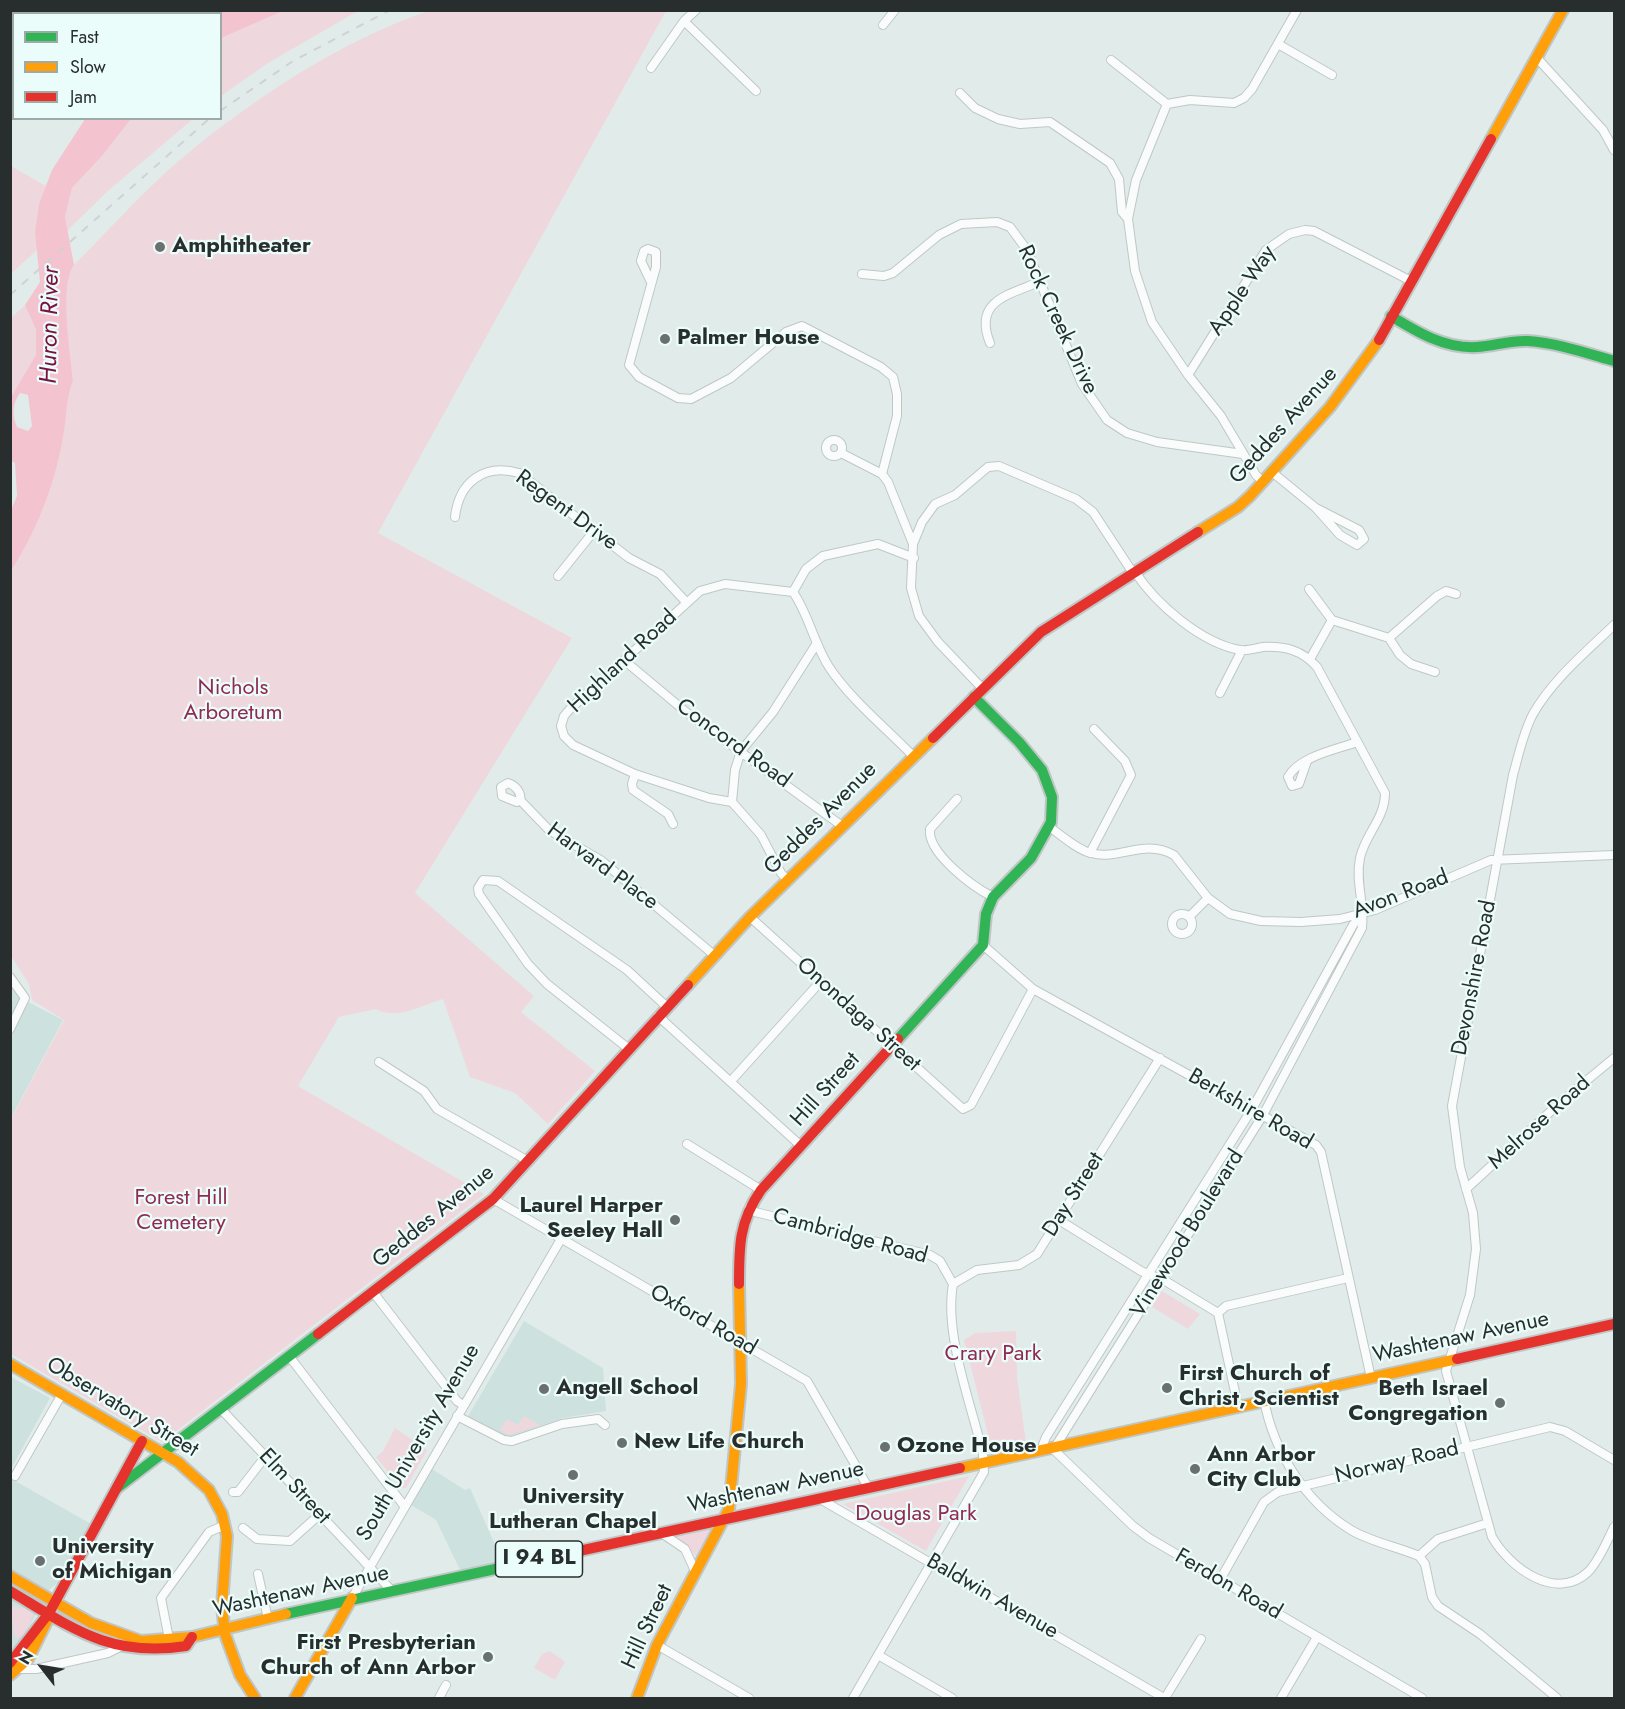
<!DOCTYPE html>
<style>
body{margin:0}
#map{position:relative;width:1625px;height:1709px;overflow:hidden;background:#e1ecea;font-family:Jost,sans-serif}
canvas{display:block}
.frame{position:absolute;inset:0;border:12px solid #282e2d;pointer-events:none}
.legend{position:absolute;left:12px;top:12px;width:210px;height:108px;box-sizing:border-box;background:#ebfdfa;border:2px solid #9daaa8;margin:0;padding:8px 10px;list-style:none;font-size:18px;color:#282e2d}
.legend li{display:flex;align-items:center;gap:12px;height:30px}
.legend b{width:30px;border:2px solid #9daaa8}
.north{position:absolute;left:12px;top:1637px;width:60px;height:60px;-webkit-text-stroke:4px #ebfdfa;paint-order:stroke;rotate:301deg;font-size:16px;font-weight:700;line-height:24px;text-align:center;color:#282e2d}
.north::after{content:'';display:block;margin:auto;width:21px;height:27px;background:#282e2d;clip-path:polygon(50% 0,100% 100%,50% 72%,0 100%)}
</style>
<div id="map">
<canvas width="1625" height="1709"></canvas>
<div class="frame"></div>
<ul class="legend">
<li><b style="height:8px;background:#30b455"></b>Fast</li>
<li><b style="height:8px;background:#ff9f0a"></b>Slow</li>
<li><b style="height:8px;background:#e5322d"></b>Jam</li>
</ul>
<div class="north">N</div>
</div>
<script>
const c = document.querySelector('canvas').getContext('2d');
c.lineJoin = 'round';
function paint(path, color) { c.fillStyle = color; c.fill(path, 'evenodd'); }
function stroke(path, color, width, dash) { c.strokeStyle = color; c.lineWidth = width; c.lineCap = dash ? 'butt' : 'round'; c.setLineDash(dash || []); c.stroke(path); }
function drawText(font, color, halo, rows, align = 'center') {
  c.font = font + ' Jost,sans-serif'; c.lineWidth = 4.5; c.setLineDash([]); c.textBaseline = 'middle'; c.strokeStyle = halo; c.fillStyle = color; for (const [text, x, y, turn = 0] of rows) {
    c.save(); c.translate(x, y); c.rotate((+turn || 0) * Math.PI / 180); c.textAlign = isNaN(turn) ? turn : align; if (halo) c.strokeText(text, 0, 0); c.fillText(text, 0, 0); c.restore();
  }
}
paint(new Path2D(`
 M11,972L25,991L28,1002L63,1020L11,1118Z
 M524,1321L603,1368L606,1411L563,1418L505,1438L467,1418Z
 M11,1377L50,1398L11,1469Z
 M432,1469L465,1490L470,1488L503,1563L461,1572L436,1520L411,1505Z
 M10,1471L17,1482L91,1524L57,1583L50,1589L23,1638L11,1652Z`), '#cde1de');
paint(new Path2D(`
 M431,10L666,11L378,533L572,638L415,893L534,996L521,1012L595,1071L548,1124L515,1093L470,1077L443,999C423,1005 395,1021 376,1009L339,1017L298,1086L484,1194L162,1442L11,1354V1119L64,1020L32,1000L29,984L11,956V571C38,529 56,482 64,432C67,415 66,398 73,381C71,354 59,286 74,265C109,230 143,191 181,159C252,99 342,40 431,10Z
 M283,11H358L268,63L221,96V38Z
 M131,119H193L109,190L67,231L65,217L72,188L102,156Z
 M11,166L46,186C38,207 34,227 38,249L11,274Z
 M25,305L36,330V356L11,397V318Z
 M1162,1291L1200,1314L1188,1329L1152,1307Z
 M1016,1331L1017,1377L1026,1443L992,1450L964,1340L975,1333Z
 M524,1416L540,1425L509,1435L500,1430L507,1419L518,1425Z
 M395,1428L427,1450L406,1488H401L376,1457L383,1451Z
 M969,1476L926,1551L843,1504Z
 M715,1527L699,1559L676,1536L677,1535Z
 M10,1606L23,1608L34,1614L24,1635L15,1638Z
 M550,1651L565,1662L555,1680L534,1668L542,1654Z`), '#eed8dd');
paint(new Path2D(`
 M209,10H283V11L221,38L220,14L203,13Z
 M85,119H131L102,156L72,188L65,217L74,265C59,286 71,354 73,381C66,398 67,415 64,432C56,482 38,529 11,571V510L17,496L15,463L11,461V397L36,355V330L25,305L40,282L35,232L39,204L52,170ZM20,393L28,395L32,426L28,431L17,427C12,415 12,404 20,393Z`), '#f4c3d0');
const street = new Path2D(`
 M684,21L756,91
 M883,25L895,10
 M1278,44L1332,75
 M1537,58L1603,130L1614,150
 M1111,60L1167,104
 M651,68L684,21L696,10
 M960,93L975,108L998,119L1020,124L1050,122L1110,163L1119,179L1122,212L1128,219L1135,271L1152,322L1188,375L1221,416L1256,475L1263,482
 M1128,219L1136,180L1167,104L1190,100L1234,103L1244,98L1252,89L1297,10
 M862,274L884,276L893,273L939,235L961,224L997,222L1010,227L1027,250L1082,384L1107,420L1127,433L1157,442L1243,454
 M651,282L641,261L644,251L648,249L656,252V267L629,365L639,377L678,398L691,399L731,378L786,332L802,326L881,367L893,377L897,394V416L882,474L888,482L913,544L911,588L919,616L938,642L982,688
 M990,343C973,301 1008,295 1039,282
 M1188,375L1266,250L1289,234L1305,230L1314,231L1411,281
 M826 448a8 8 0 1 1 16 0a8 8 0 1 1-16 0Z
 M841,453L882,474
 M1272,472L1316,508L1340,535L1357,545L1364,539L1359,530L1316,508
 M455,517C459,482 484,463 519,473L629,558L660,574L687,603
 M913,544L922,522L935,504L955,495L988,467L999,466L1076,499L1093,512L1133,573
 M558,576L594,531
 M1309,589L1332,620
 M793,592C809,615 814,644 829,667C851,700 885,727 913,756
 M793,592L806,569L823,556L878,544L914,558
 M1332,620L1389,638L1400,655L1411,664L1435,672
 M1614,625C1586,652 1553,679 1533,714C1523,733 1519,754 1513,775L1452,1106L1460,1167L1473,1213L1476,1249L1470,1295L1446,1371L1492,1537C1510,1568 1556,1602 1588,1572C1599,1561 1607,1541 1614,1527
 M1389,638L1437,596L1446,591L1456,594
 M1310,659L1332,620
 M625,661L686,712L842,826
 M1220,693L1242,650
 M1307,761L1299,784L1292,786L1288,777C1300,756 1335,750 1357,742
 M635,774L632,784L633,790L668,814L673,824
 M957,799L930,829C927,853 973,887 993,897
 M520,800C522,793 515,785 508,783L501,787L502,796L517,802L520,800L549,830L602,861L714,955
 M732,802L735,770L741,751L773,712L817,643
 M1051,828C1062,836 1078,850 1091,853C1120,861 1143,838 1174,855L1208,898L1230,914L1261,921L1301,922L1340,919L1375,910L1491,860L1614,855
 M1090,853L1131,775L1125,761L1094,729
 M787,880L781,873L761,835L732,802L709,798L635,774L573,745L564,736L561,726L564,716L570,709L700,591L725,584L793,592
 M1172 924a10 10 0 1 1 20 0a10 10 0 1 1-20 0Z
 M750,917L963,1109L971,1105L1033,989
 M1189,917L1208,898
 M983,945L1033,989L1316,1145L1321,1152L1371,1378
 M10,977L25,998L10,1029
 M658,1016L801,1146
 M629,1049L547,984L528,964L479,894L478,888L483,880L498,881L627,970L667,1007
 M379,1062L424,1091L437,1109L528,1161
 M731,1081L821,981
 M687,1144L761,1190
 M1466,1189L1563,1100L1614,1058
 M493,1199L807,1381L868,1487
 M749,1208L755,1212L930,1255L940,1261L953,1284C944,1335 971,1403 983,1454L984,1472L853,1698
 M1059,1220L1141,1271L1167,1282L1218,1313L1238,1406
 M953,1284L977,1270L1019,1265L1037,1254L1160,1058
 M373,1292L457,1401L463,1405
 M1218,1313L1226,1306L1348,1278
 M289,1356L405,1507
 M1264,1400C1274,1452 1305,1502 1351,1530C1371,1542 1398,1547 1419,1556L1425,1564L1432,1597L1438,1606L1480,1634L1557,1698
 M220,1408L393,1592
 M457,1416L504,1440L512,1441L562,1424L598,1419L605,1425
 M1055,1447L1263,1115L1362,928C1365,904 1355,882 1360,858C1365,834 1385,819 1385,793L1317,667C1302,650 1285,646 1263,647C1256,648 1248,651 1240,650C1201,643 1156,604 1135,572
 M1052,1448L1133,1526L1149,1538L1422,1698
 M1041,1450L1046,1437L1252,1109L1353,925L1363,913
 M15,1476L62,1394
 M233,1492H238L265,1457
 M820,1499L1164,1698
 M243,1528L257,1539L290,1541L319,1515
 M663,1534L685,1549L696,1573
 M1419,1556L1438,1539L1488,1523
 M258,1574L268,1619
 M1220,1580L1264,1502L1278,1492L1550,1427L1565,1431L1614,1460
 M352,1598L561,1239
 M169,1639L161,1598L209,1532L225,1525
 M657,1645L749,1698
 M878,1655L952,1698
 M19,1669H36L108,1653L118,1648
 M439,1698L446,1685
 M1165,1698L1201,1639
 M1281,1698L1317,1637`);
const fast = new Path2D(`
 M1391,316C1417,332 1445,349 1477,347C1494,346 1511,340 1528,341C1557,343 1586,353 1614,361
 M898,1039L983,945L986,914L993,897L1031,858L1051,822L1052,797L1042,770L1019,742L974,697
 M117,1488L318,1334
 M286,1614L579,1551`);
const slow = new Path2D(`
 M1491,139L1563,10
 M1198,532L1238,507L1250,496L1330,407L1379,340
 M688,985L750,917L933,738
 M10,1364L178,1462L209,1490L222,1514L227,1536L222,1606L225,1634L240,1675L255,1698
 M960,1468L1457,1359
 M10,1576L91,1623L141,1641L192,1637L286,1614
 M10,1675L28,1659L48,1619
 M295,1698L352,1598
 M637,1698L657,1645L729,1509L741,1384L739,1284`);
const jam = new Path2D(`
 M1379,340L1491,139
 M933,738L1041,632L1198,532
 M739,1284C739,1246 739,1222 761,1190L898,1039
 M318,1334L493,1199L688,985
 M1457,1359L1614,1324
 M579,1551L960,1468
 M10,1591C72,1628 110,1658 186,1646L192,1637
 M10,1663L49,1613L142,1441`);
stroke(street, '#bfc7c6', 10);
stroke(fast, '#bfc7c6', 14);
stroke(slow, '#bfc7c6', 14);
stroke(jam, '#bfc7c6', 14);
stroke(street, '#fafcfc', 8);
stroke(fast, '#30b455', 10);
stroke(slow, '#ff9f0a', 10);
stroke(jam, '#e5322d', 10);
stroke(new Path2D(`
 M220,111L293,61L390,10
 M10,295L210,118`), '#d0d2d2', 2, [8, 8]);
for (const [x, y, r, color] of [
 [160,247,6,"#69706f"],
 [665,339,6,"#69706f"],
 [675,1220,6,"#69706f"],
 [1167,1388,6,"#69706f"],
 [544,1389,6,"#69706f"],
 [1500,1403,6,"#69706f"],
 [622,1443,6,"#69706f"],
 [885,1447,6,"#69706f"],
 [1195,1469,6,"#69706f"],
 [573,1475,6,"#69706f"],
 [40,1561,6,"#69706f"],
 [488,1657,6,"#69706f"]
]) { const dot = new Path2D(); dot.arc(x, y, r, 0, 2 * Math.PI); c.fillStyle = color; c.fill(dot); stroke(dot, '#ebfdfa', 2); }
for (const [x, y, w] of [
 [539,1559,87]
]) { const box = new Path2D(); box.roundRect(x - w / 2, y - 18, w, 36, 4.5); c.fillStyle = '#ebfdfa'; c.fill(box); stroke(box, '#282e2d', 1.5); }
drawText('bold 21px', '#282e2d', null, [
 ["I 94 BL",539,1559]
]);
drawText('bold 22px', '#282e2d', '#ebfdfa', [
 ["Amphitheater",172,247],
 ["Palmer House",677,339],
 ["Laurel Harper",663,1207,"right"],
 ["Seeley Hall",663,1232,"right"],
 ["First Church of",1179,1375],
 ["Christ, Scientist",1179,1400],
 ["Angell School",556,1389],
 ["Beth Israel",1488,1390,"right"],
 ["Congregation",1488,1415,"right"],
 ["New Life Church",634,1443],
 ["Ozone House",897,1447],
 ["Ann Arbor",1207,1456],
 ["City Club",1207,1481],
 ["University",573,1498,"center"],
 ["Lutheran Chapel",573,1523,"center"],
 ["University",52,1548],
 ["of Michigan",52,1573],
 ["First Presbyterian",476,1644,"right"],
 ["Church of Ann Arbor",476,1669,"right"]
], 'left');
drawText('22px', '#282e2d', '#ebfdfa', [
 ["Apple Way",1243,291,-56],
 ["Rock Creek Drive",1057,320,65],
 ["Geddes Avenue",1284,426,-48],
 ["Regent Drive",566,511,36],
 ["Highland Road",623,662,-43],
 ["Concord Road",733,744,36],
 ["Geddes Avenue",821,819,-45],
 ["Harvard Place",602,867,36],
 ["Avon Road",1401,895,-21],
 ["Devonshire Road",1475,978,-79],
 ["Onondaga Street",858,1015,42],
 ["Hill Street",826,1090,-48],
 ["Berkshire Road",1250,1110,30],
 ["Melrose Road",1540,1123,-42],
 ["Day Street",1074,1195,-58],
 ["Geddes Avenue",434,1217,-39],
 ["Vinewood Boulevard",1188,1234,-58],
 ["Cambridge Road",850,1237,15],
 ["Oxford Road",703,1321,30],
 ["Washtenaw Avenue",1461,1338,-12],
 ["Observatory Street",122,1408,31],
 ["South University Avenue",419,1443,-60],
 ["Norway Road",1397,1463,-13],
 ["Elm Street",294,1487,47],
 ["Washtenaw Avenue",776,1488,-12],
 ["Ferdon Road",1228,1585,30],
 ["Washtenaw Avenue",301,1592,-12],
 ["Baldwin Avenue",992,1597,30],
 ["Hill Street",648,1627,-65]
]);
drawText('22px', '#912950', '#ebfdfa', [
 ["Nichols",233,689],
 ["Arboretum",233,714],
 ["Forest Hill",181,1199],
 ["Cemetery",181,1224],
 ["Crary Park",993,1355],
 ["Douglas Park",916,1515]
]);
drawText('italic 24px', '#7a113e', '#ebfdfa', [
 ["Huron River",51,325,-89]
]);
</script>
